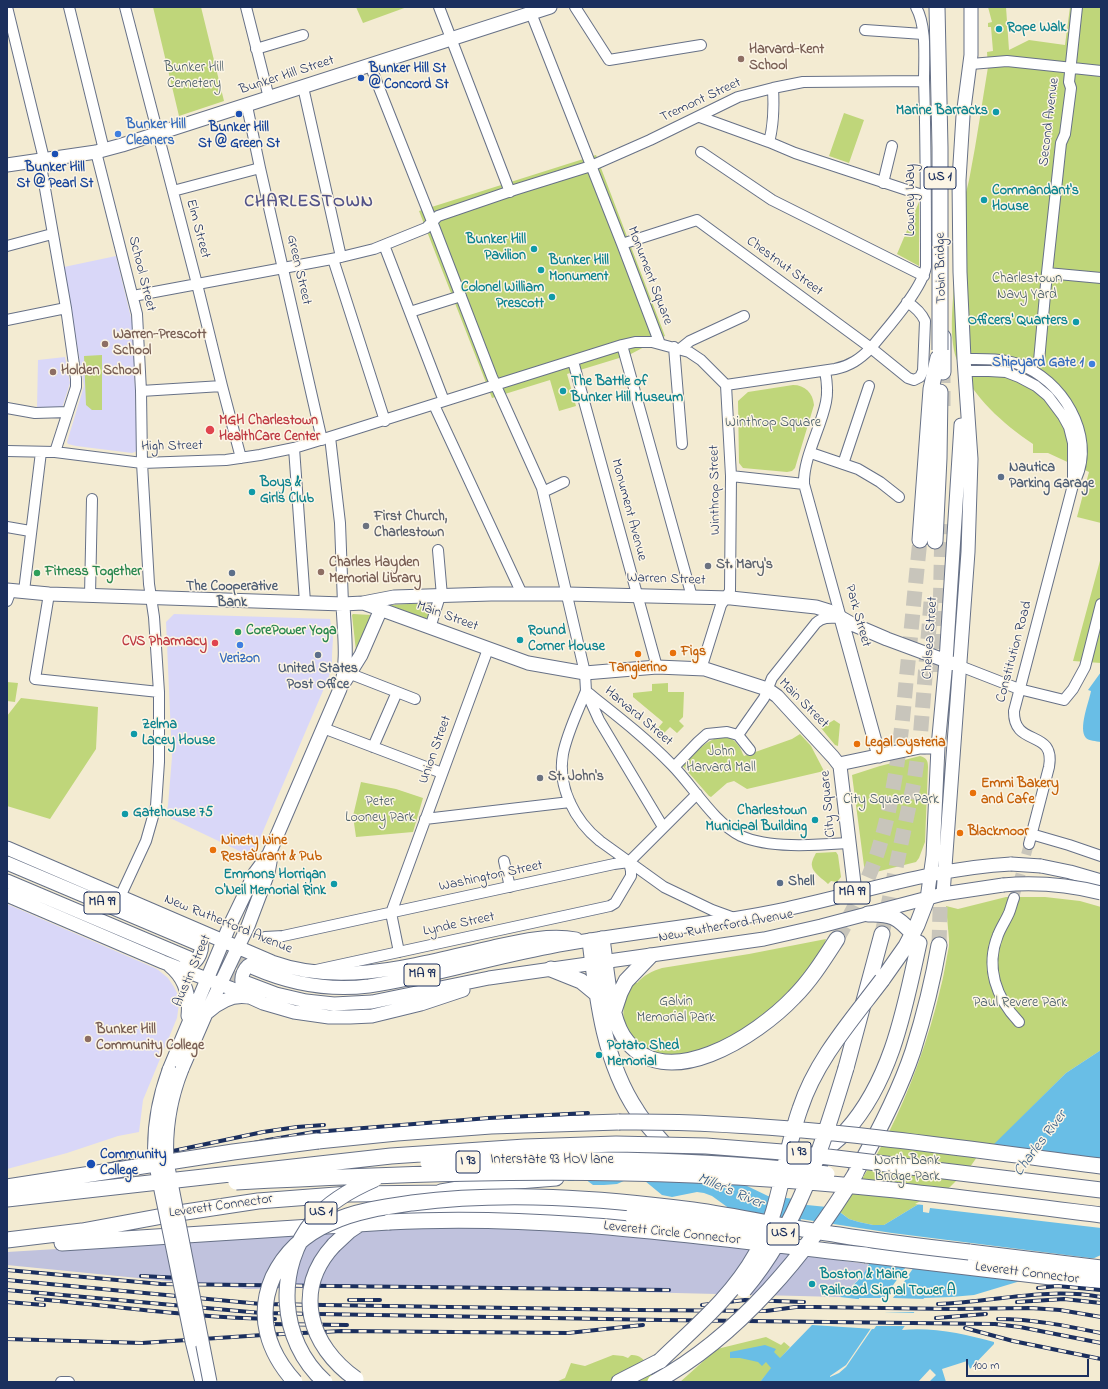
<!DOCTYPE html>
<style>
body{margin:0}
#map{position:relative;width:1108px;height:1389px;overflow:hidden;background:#f3ebd2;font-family:"Indie Flower",sans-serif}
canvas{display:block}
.frame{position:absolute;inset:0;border:8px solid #1b2f5e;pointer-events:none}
.scale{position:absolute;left:966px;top:1359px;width:123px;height:18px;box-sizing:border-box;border:2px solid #1b2f5e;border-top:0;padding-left:5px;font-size:12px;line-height:14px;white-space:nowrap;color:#1b2f5e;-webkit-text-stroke:3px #fcf5e5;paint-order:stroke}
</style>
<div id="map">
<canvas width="1108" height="1389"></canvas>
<div class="frame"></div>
<div class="scale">100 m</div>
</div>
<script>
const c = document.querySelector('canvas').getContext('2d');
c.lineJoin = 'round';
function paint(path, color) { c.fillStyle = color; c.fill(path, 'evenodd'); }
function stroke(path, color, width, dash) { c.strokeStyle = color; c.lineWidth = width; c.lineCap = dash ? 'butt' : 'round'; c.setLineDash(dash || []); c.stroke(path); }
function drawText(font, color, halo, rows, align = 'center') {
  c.font = font + ' "Indie Flower",sans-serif'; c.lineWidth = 3; c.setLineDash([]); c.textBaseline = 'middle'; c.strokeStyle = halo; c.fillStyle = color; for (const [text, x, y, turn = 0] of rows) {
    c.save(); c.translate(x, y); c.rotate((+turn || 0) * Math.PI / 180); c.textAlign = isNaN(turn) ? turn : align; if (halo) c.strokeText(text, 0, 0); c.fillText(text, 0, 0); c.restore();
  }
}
paint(new Path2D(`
 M116,256L133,326L137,450L135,452L132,453L76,446L68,444L67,442L84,386L64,267Z
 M65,357L70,383L62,408H37L38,360Z
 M174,614L330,619L333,638L332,655V667L328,679L252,857L166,816L168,805L172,757L166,622Z
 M7,904L157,969L168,978L174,987L178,995L179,1004L177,1018L143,1100L139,1132L118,1136L67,1153L7,1169Z`), '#d9d7f8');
paint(new Path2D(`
 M454,1225L572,1228L697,1242L868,1264L866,1271L863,1275L840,1297L594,1291L338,1287L248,1289L7,1265V1252Z`), '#c0c2dd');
paint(new Path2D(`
 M153,7H201L224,101L179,116Z
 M356,7H407L363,23Z
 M988,7H1006L1009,50L1029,40L1065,45L1070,7H1101V523L1077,517L1089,472L1048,453H1033V444C1002,423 974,398 958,363C948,340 953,306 954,282C955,264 955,245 958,228C960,210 967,192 970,175C977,139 982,103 988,67L987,52L993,51L991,27H988V23L992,22Z
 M844,113L864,120L849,163L829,156Z
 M596,155L665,336L629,355L567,374L576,406L559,411L550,380L492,398L419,211Z
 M919,202V266L897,254Z
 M102,355V410H92L86,405L84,356Z
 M793,385C805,385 813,393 814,405L795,468L792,471L787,472L743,468L739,463L738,401L748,392Z
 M1101,557V663L1073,661Z
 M426,603C433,606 430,611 428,617L425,619L390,605Z
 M353,614L371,615L356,651L352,615Z
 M7,682L18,683L15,702L7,701Z
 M668,683V692H684L683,717L679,721L684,726L677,733L670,727L664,733L658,728L663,722L633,697V693L652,691V684Z
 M21,698L98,707L96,749L50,819L7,806V716Z
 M834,720L840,724L838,746L835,745L821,728Z
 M800,734L811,746L824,771L747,789L734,781L727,783L711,797L709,796L682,765C695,753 721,722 738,745C741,748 742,753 744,756L792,739Z
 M920,756C927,758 928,761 928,767L925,842L919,858L916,862L872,873L866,872L864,866L852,775L880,766Z
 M361,782L396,789L423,798L413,832L356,837L353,816Z
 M836,852L838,855L841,877L837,882L831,881L828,884C824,880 812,872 812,866C811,862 814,857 816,853Z
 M1006,897H1045L1080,901L1101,907V1050L1066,1073L951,1188L922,1202L884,1225H873L859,1222L849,1219L840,1212C857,1187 874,1161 888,1134C910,1090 929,1038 940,990C944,976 946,960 949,946V939L946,906L958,909Z
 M826,939C824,948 818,955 813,963C785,1004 729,1050 678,1054C674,1054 668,1056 663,1055C652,1054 643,1047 635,1039C616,1020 624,1001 633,980L637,983C644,975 652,971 662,968L749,954Z
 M766,1337L781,1345L784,1342L790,1347L760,1382H680L717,1349Z
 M613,1355L623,1356L628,1358L631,1355C646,1354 650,1371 656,1382H556L565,1378L571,1363L585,1366Z`), '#bfd67a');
paint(new Path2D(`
 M1101,672V742C1096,741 1089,741 1086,738C1078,729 1089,702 1091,691L1088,690Z
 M1101,1050V1255L1090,1260L974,1295L951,1297L924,1298L902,1330C933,1327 965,1334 994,1342V1344L970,1369L967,1361L942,1369L946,1382H760L771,1368L766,1362L762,1366L758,1362L740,1358H730V1352L765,1345L776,1349L774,1352L780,1358L812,1325L874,1329L894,1300L857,1299L840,1297C853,1285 878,1267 868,1246L730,1209L712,1196L704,1193L697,1192L672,1197L662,1195L645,1181L626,1180L617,1184L604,1185H593L585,1179H577L573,1181H568L566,1178L588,1152L619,1151L631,1153L745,1185L768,1196L795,1199L807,1205L827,1207L837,1210L849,1219L859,1222L873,1225H884L922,1202L951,1188L992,1146L1066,1073Z`), '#69bee6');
paint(new Path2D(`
 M977,1157L1101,1159V1228L930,1208L929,1213L923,1212V1205L915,1204L928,1197L941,1193L950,1187L970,1167Z
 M801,1219L892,1233L1098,1259L1059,1272L916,1264L893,1298L926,1299L917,1312H883L890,1301H859V1298H884L908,1264L868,1250L865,1246L800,1230Z
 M882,1312L916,1313L907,1326H874L846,1367L839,1373L830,1377V1376L846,1365Z
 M930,1369L936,1375L929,1382H918Z`), '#f3ebd2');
stroke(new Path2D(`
 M1014,898L1029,844`), '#c8c5bb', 10, [10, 5]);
stroke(new Path2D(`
 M196,943L254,968
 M189,958L247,983`), '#c8c5bb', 13, [13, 6]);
stroke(new Path2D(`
 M943,406V372
 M939,672L942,524
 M882,934L914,782L920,740L931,602
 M837,939C853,911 868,882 878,851C895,796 901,739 906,682C911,634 915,587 920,540
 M939,945L940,912V822`), '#c8c5bb', 15, [15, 8]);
const minor = new Path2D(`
 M7,7L44,159
 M69,7L104,150
 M125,7L197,284L222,386L241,458
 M246,7L269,98
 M439,7L510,192
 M575,7L609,60L701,45
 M531,13L622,244L660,344
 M865,30L923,34
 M256,49L303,35
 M971,64L1007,61L1101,71
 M370,65L435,229L492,377L542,488L585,673L586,691L599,720L663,827
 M303,87L341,257
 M247,106L260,168L322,440
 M700,117L769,142L795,153L925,196
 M769,142C774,124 774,106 773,88
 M96,152L137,314L141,391L142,463L149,584L154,617L159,692V762L156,806L146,841L120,897
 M701,152L772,200L924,276
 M40,160L66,308L76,379V387L55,452
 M883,183L892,146
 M173,191L260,168
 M622,244L697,220L871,348L908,378L914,380L920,377L923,371L925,321C921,312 915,307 907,302
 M384,245L444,401
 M7,246L52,234
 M333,259L385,421
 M1047,273L1101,278
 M133,296L337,258L374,249L426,228L438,216L514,190L591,166L650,140L738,97L773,88L803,82L924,81
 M410,312L461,296
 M7,320L66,308
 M622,345L692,597
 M674,347L682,444
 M680,349L690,341L744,316
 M964,359C982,359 1001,358 1018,364C1062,379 1096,435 1076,479
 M573,361L657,667
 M1039,361L1047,273L1061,143L1065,134L1071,88L1069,82L1077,7
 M964,371H989L1006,372L1019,377L1036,386L1048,396L1063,416L1069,427L1073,443V485L1014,711C1013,748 1056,728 1049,767L1029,844
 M726,385L835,369C850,366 860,359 871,348C887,328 921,291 926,267C926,204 926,142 924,80C924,58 927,27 916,7
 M141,391L222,386
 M434,405L522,594
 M7,408L35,413L68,412
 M330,437L340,523L343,604
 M294,448L305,602
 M7,451L55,452L142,463L226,460L260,455L294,448L330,437L622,345L635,342H652L689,352L701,360L726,385L731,476L730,591L721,605L701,669
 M811,453L858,469L880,482L899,497
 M843,464L869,386
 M731,476L804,484
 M543,492L564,482
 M7,527L30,531
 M438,550L442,596
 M24,591L41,452
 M49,594L35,679L159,692
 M90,595L92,499
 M7,601L11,590
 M430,628L440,596
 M960,666L1019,689L1064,700L1073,689L1085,667L1101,604
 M343,671L415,699
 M586,691C578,711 567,733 563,754C557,787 575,821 600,841L664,887L712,910L734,918
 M587,692C616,715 646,738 672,765C693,786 714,823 741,836C770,849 818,845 849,843
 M323,728L442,773
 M738,735L764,698L772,678L816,623C824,616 832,618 841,618L804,484C803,458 821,428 826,402C828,392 827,381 825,371
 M373,747L397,692
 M674,767L698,742L707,734L727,732L738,735L750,750
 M425,819L570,802
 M1031,834L1069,845L1101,856
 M504,861L510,887
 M1014,898C1012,903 1011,908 1009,913C1006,920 1001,927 998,935C985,967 996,998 1019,1022
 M265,937L283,936L614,864L629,862L697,794
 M399,952L391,913L488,649
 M316,970L610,906L615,903L631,876V871L629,862
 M61,1382H69`);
const major = new Path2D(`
 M7,165L96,152L122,145L550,7
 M7,590L49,594L343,604L363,603L528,663L585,673L657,667L705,669L767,689L777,696L833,757L840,766L855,892
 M363,603L394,597L491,594H567L731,598L816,607L829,611L852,624L887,639L960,666
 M841,618L879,756
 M343,684L361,655L381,609
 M839,764L920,747H938
 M7,848L272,962C344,988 421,963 493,947C520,941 549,934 576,939
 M7,863L196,943
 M1041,866L1070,872L1101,881
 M7,881L189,958
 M943,894L968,552L971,459L964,359L960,272L959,180L963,116L971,55V7
 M7,895L163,962L230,988L263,1003L294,1012L329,1017H350L372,1016L421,1004L463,990
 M927,899L933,856L938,747L946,661L961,425
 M170,966C186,979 190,996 188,1016
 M183,967C200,964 206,947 198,933
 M254,968C291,984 329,991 369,986C430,977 489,958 549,947C628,932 707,926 786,909C861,893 934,868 1011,864
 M247,983L276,994L306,1001L334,1004L372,1002L489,978L764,939L821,926L943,894L1003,885
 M245,992C238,978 243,965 258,961
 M208,1012C219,1002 232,994 248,997
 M182,1069L205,1016L248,926L268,873L270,862L269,854
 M169,1070L229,927L255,873L269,854L340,689C349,663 344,631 343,604
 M192,1341L202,1382`);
const highway = new Path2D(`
 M943,337V372
 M920,540L931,389L938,358
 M935,541L939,458L940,392
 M868,914C891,913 898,917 913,934
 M602,939C606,965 609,1014 623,1036C664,1098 758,1035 794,997C811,980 824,959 837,939
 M590,941C597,999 604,1062 637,1111C643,1121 651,1129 658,1137C667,1148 678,1159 690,1166
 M551,969L581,981L598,995
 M882,980L906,946L917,925L927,899
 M614,1011L620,993L626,981L650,956
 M846,1068L882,934
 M318,1141L397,1133L491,1126L619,1122
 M782,1171C805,1163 830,1149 846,1131C892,1080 905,1007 919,943
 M856,1172C878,1133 899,1093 913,1051C924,1016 933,980 939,945
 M441,1192L493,1183L556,1178
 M399,1218C437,1208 477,1209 515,1210C554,1211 593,1213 632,1216
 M7,1240L82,1231L179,1213L258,1201L349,1194L451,1193
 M62,1243L389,1222
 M334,1245L349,1231L361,1223
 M969,1252L1101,1268
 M866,1255L1101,1283
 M619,1382L660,1361`);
stroke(minor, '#677187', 12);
stroke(major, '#677187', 15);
stroke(highway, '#677187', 17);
stroke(minor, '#fff', 10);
stroke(major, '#fff', 13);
stroke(highway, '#fff', 15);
const rail = new Path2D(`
 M7,1186L263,1132L297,1127L324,1125
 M7,1195L268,1140L314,1132L489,1118L588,1113
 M7,1270L161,1284L669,1290
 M141,1276L181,1278
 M7,1280L261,1304L638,1310L766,1311L796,1307H814L952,1309L1030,1308L1060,1310L1101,1317
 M1038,1288L1057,1286L1101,1290
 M7,1290L261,1313L663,1320L995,1324L1020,1327L1101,1343
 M36,1299C116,1306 195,1318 275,1319
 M349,1300H380
 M7,1302L44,1305
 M1017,1302L1064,1299L1101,1303
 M938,1304C992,1302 1047,1287 1101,1297
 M702,1305L745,1300L804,1302
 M936,1318L986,1314
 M998,1319C1033,1319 1067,1326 1101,1333
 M267,1324L347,1325
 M965,1328L1013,1341L1101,1359
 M7,1339L142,1343L263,1335L342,1331L568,1333L643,1325`);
stroke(rail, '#1b2f5e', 4);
stroke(rail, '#fcf5e5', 2.5, [8]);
const majorBridge = new Path2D(`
 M1011,864L1041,866
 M1003,885C1036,882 1069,885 1101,893
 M182,1069C170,1099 165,1130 167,1162L210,1382
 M169,1070C158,1100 153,1130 155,1161L192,1341`);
const highwayBridge = new Path2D(`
 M937,7L940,148V350
 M619,1122C781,1120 941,1146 1101,1166
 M428,1163C561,1158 695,1157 827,1174
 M236,1182C389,1174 541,1169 693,1175C830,1180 966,1198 1101,1215
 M7,1187L233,1152L318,1141
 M7,1199L391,1156L525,1147L616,1144L706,1146L795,1153L1101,1190
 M632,1216L703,1225L760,1234
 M389,1222C550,1213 707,1238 866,1255
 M334,1245C292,1290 309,1346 356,1379
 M744,1290C798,1226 822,1147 846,1068
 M660,1361C695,1327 732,1297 756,1254C781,1209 783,1157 800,1109C816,1060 851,1021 882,980
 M295,1382C268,1352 256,1316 273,1277C285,1252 305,1234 330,1223C355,1211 384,1207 412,1203C505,1191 600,1198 693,1210C742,1217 790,1228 839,1235C882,1242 925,1247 969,1252
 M325,1382C278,1340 275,1267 314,1220C330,1201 352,1189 375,1179
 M655,1382C738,1337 808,1252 856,1173`);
stroke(majorBridge, '#677187', 15, []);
stroke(highwayBridge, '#677187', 17, []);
stroke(majorBridge, '#fff', 13);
stroke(highwayBridge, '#fff', 15);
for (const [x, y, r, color] of [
 [999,29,4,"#0f9aa8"],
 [741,59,4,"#8d6e63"],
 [361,78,4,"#1a4fb4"],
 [996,112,4,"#0f9aa8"],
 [239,114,4,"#1a4fb4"],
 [118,134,4,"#3f7fe0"],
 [55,154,4,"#1a4fb4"],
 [984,200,4,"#0f9aa8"],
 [534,249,4,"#0f9aa8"],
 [541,270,4,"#0f9aa8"],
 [552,297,4,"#0f9aa8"],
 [1076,322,4,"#0f9aa8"],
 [105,344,4,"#8d6e63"],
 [1092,364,4,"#3f7fe0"],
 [53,372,4,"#8d6e63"],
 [563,391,4,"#0f9aa8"],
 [210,430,5,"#e0444e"],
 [1001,477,4,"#5c6f8a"],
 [252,492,4,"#0f9aa8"],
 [366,526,4,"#6b7280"],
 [708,566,4,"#6b7280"],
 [321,572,4,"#8d6e63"],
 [37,573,4,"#2e9e5b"],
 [232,573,4,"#5c6f8a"],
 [238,632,4,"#2e9e5b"],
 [520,640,4,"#0f9aa8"],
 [215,643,4,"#e0444e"],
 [240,645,4,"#3f7fe0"],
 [673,653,4,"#e8710a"],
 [638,654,4,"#e8710a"],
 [318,655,4,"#5c6f8a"],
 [134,734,4,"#0f9aa8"],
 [857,744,4,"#e8710a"],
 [540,778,4,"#6b7280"],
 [973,793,4,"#e8710a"],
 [125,814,4,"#0f9aa8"],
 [815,820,4,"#0f9aa8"],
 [960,833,4,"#e8710a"],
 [213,850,4,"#e8710a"],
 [780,883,4,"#5c6f8a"],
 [334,884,4,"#0f9aa8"],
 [88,1039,4,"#8d6e63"],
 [599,1055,4,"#0f9aa8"],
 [91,1164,5,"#1a4fb4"],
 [812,1284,4,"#0f9aa8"]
]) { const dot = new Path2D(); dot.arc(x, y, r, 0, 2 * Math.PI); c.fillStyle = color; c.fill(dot); stroke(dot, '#fcf5e5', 1.5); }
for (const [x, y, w] of [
 [940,178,32],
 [852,893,36],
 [102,903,36],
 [422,975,36],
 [799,1153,24],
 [468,1162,24],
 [321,1213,32],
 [783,1234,32]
]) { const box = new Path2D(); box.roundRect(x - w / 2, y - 11, w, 22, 3); c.fillStyle = '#fcf5e5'; c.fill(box); stroke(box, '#1b2f5e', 1); }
drawText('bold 13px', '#1b2f5e', null, [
 ["US 1",940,178],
 ["MA 99",852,893],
 ["MA 99",102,903],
 ["MA 99",422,975],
 ["I 93",799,1153],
 ["I 93",468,1162],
 ["US 1",321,1213],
 ["US 1",783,1234]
]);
drawText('bold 14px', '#0d838f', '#fcf5e5', [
 ["Rope Walk",1007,29],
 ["Marine Barracks",988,112,"right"],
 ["Commandant's",992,192],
 ["House",992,208],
 ["Bunker Hill",526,241,"right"],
 ["Pavilion",526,257,"right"],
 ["Bunker Hill",549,262],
 ["Monument",549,278],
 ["Colonel William",544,289,"right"],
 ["Prescott",544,305,"right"],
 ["Officers' Quarters",1068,322,"right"],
 ["The Battle of",571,383],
 ["Bunker Hill Museum",571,399],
 ["Boys &",260,484],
 ["Girls Club",260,500],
 ["Round",528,632],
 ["Corner House",528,648],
 ["Zelma",142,726],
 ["Lacey House",142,742],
 ["Charlestown",807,812,"right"],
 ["Municipal Building",807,828,"right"],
 ["Gatehouse 75",133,814],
 ["Emmons Horrigan",326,876,"right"],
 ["O'Neil Memorial Rink",326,892,"right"],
 ["Potato Shed",607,1047],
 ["Memorial",607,1063],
 ["Boston & Maine",820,1276],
 ["Railroad Signal Tower A",820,1292]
], 'left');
drawText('bold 14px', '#785e54', '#fcf5e5', [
 ["Harvard-Kent",749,51],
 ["School",749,67],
 ["Warren-Prescott",113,336],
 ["School",113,352],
 ["Holden School",61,372],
 ["Charles Hayden",329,564],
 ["Memorial Library",329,580],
 ["Bunker Hill",96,1031],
 ["Community College",96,1047]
], 'left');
drawText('14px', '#445965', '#fcf5e5', [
 ["Bunker Hill",194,69],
 ["Cemetery",194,85],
 ["Charlestown",1027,280],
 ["Navy Yard",1027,296],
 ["Winthrop Square",773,424],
 ["John",721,753],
 ["Harvard Mall",721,769],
 ["City Square Park",891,801],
 ["Peter",380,803],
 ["Looney Park",380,819],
 ["Galvin",676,1003],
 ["Memorial Park",676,1019],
 ["Paul Revere Park",1020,1004],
 ["North Bank",907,1162],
 ["Bridge Park",907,1178]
]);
drawText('bold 14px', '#164399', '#fcf5e5', [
 ["Bunker Hill St",369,70],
 ["@ Concord St",369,86],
 ["Bunker Hill",239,129,"center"],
 ["St @ Green St",239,145,"center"],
 ["Bunker Hill",55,169,"center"],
 ["St @ Pearl St",55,185,"center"],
 ["Community",100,1156],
 ["College",100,1172]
], 'left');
drawText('14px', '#1b2f5e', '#fcf5e5', [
 ["Bunker Hill Street",287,76,-18],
 ["Tremont Street",701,101,-25],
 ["Second Avenue",1050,122,-83],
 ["Lowney Way",912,200,-90],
 ["Elm Street",197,229,75],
 ["Chestnut Street",784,267,36],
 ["Tobin Bridge",942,268,-91],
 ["Green Street",298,270,77],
 ["School Street",141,274,76],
 ["Monument Square",649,276,69],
 ["High Street",172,447,-1],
 ["Winthrop Street",716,490,-91],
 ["Monument Avenue",628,510,75],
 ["Warren Street",666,580,2],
 ["Park Street",857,616,74],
 ["Main Street",447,617,20],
 ["Chelsea Street",931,638,-86],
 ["Constitution Road",1015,652,-75],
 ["Main Street",803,704,45],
 ["Harvard Street",638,717,40],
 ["Union Street",436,750,-70],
 ["City Square",829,804,-95],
 ["Washington Street",491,877,-12],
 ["New Rutherford Avenue",228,925,22],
 ["Lynde Street",459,925,-12],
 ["New Rutherford Avenue",726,927,-10],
 ["Austin Street",193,971,-67],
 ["Interstate 93 HOV lane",552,1161],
 ["Leverett Connector",221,1207,-8],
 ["Leverett Circle Connector",672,1234,6],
 ["Leverett Connector",1027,1274,7]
]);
drawText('bold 14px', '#366cbe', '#fcf5e5', [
 ["Bunker Hill",126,126],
 ["Cleaners",126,142],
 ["Shipyard Gate 1",1084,364,"right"],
 ["Verizon",240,660,"center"]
], 'left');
drawText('bold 14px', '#be3a42', '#fcf5e5', [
 ["MGH Charlestown",219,422],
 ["HealthCare Center",219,438],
 ["CVS Pharmacy",207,643,"right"]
], 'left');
drawText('bold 14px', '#4e5e75', '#fcf5e5', [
 ["Nautica",1009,469],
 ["Parking Garage",1009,485],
 ["The Cooperative",232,588,"center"],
 ["Bank",232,604,"center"],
 ["United States",318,670,"center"],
 ["Post Office",318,686,"center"],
 ["Shell",788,883]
], 'left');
drawText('bold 14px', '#5b616d', '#fcf5e5', [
 ["First Church,",374,518],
 ["Charlestown",374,534],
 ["St. Mary's",716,566],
 ["St. John's",548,778]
], 'left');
drawText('bold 14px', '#27864d', '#fcf5e5', [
 ["Fitness Together",45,573],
 ["CorePower Yoga",246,632]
], 'left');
drawText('bold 14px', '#c56008', '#fcf5e5', [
 ["Figs",681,653],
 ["Tangierino",638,669,"center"],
 ["Legal Oysteria",865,744],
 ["Emmi Bakery",981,785],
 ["and Cafe",981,801],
 ["Blackmoor",968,833],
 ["Ninety Nine",221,842],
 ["Restaurant & Pub",221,858]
], 'left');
drawText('italic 15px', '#325a87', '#fcf5e5', [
 ["Charles River",1041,1144,-53],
 ["Miller's River",730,1192,23]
]);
c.letterSpacing = '1px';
drawText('bold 18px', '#535489', '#fcf5e5', [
 ["CHARLESTOWN",309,203]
]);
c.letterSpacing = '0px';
</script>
